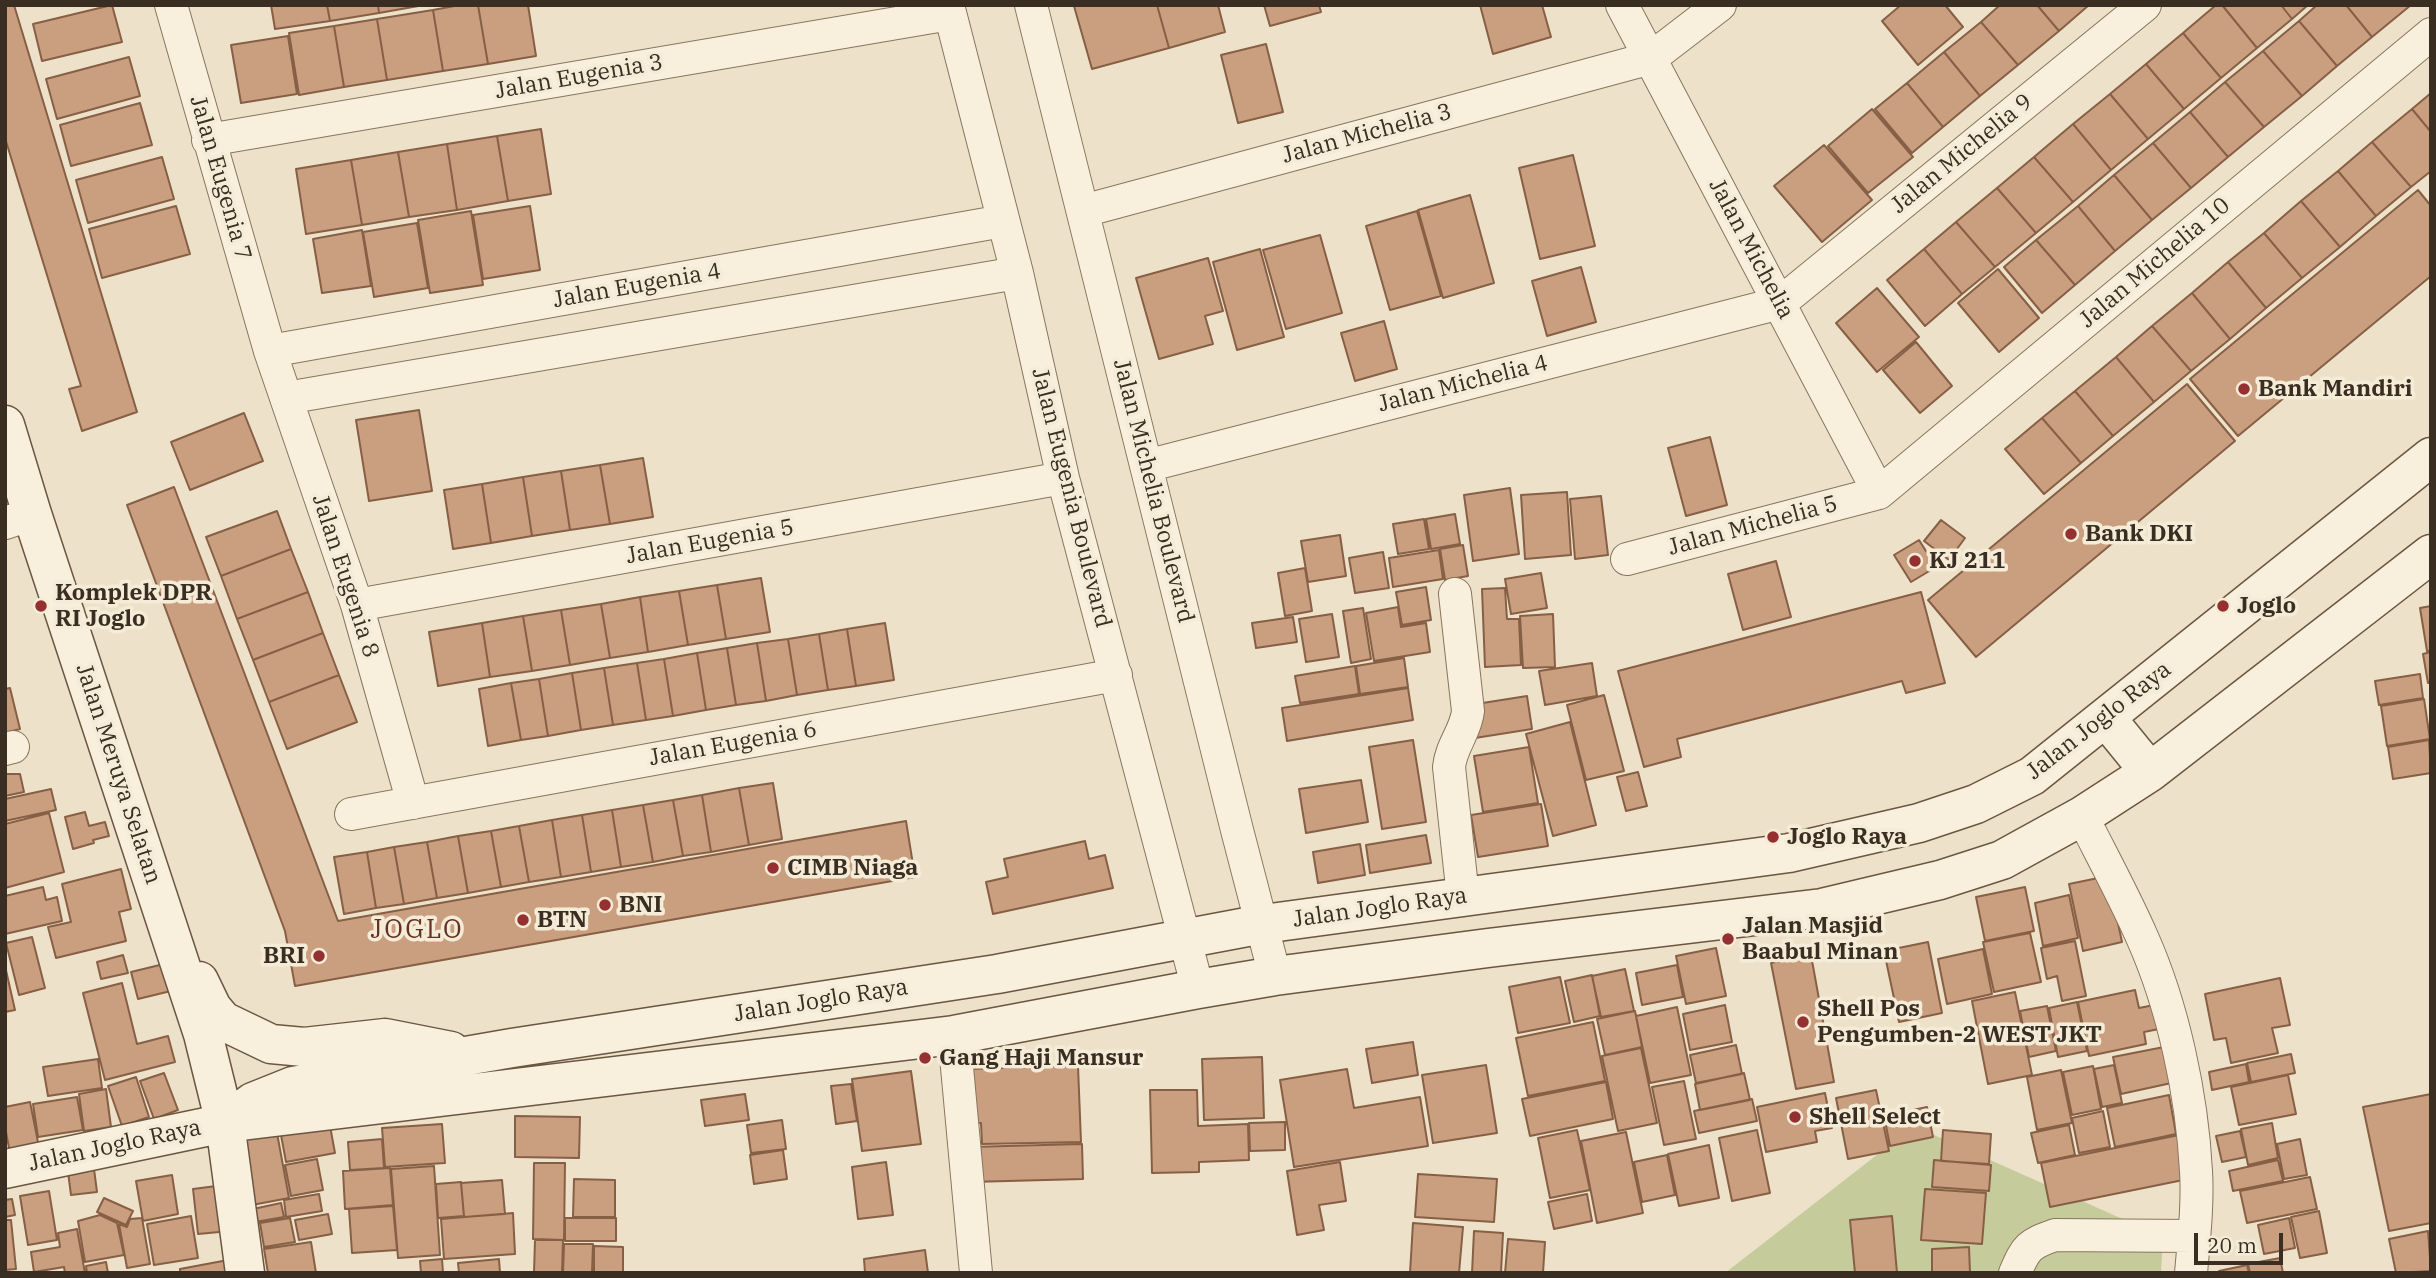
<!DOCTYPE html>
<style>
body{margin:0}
#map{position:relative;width:2436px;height:1278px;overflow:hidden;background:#ede2c9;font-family:"IBM Plex Serif",serif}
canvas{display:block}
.frame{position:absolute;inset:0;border:7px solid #3a2d21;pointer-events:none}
.scale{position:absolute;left:2194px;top:1233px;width:89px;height:32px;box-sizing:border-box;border:4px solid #3a2d21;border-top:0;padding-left:9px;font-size:21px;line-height:24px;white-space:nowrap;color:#3a2d21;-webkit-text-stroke:5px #f5ecd8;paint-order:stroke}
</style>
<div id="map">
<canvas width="2436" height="1278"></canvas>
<div class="frame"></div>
<div class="scale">20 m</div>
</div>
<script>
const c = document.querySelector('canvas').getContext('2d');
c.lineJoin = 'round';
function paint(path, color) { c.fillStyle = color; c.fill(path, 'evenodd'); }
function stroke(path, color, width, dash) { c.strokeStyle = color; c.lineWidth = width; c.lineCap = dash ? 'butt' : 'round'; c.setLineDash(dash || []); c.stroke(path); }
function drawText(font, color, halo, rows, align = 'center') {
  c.font = font + ' "IBM Plex Serif",serif'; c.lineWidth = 7; c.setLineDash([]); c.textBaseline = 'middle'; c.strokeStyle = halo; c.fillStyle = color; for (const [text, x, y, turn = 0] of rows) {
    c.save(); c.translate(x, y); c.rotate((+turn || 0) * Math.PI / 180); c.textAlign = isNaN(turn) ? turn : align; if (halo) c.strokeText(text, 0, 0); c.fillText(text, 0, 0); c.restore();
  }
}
paint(new Path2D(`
 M1914,1126L2163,1237L2161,1273H1725Z`), '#c6cb9c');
const building = new Path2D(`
 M5,5H14L137,412L82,431L69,389L81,386L5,138Z
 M112,5L122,42L42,61L33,24Z
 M271,5H327L330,21L275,29Z
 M327,5H378L379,13L330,21Z
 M378,5H424L379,13Z
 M460,5H478L488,64L443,71L433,10Z
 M478,5H528L536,56L488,64Z
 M1157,5L1169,48L1092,69L1074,6Z
 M1157,5H1218L1225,32L1169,48Z
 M1264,5H1319L1321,12L1270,26Z
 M1480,5H1542L1551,37L1493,54Z
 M1901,5H1945L1963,27L1918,65L1882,21Z
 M2000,5H2037L2059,31L2018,65L1981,22Z
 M2037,5H2089L2059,31Z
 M2216,5H2222L2257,48L2221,78L2183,33Z
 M2222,5H2281L2292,19L2257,48Z
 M2281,5H2308L2292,19Z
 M2317,5H2346L2372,37L2337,66L2299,21Z
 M2346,5H2411L2372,37Z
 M433,10L443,71L387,80L377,19Z
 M377,19L387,80L344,87L334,26Z
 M2299,21L2337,66L2302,96L2263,51Z
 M1981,22L2018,65L1980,96L1944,52Z
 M334,26L344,87L299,95L289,33Z
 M2183,33L2221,78L2184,109L2146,64Z
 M288,36L297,94L241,103L231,45Z
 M1266,44L1283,112L1238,123L1221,55Z
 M2263,51L2302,96L2264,127L2225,82Z
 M1944,52L1980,96L1943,127L1907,83Z
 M129,57L140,96L57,119L46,79Z
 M2146,64L2184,109L2148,139L2110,94Z
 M2225,82L2264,127L2228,157L2190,112Z
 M1907,83L1943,127L1912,153L1875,109Z
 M2431,93V132L2412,109Z
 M2110,94L2148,139L2111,170L2073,124Z
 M140,103L152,145L71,166L60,125Z
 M1872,109L1913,157L1868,193L1828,146Z
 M2412,109L2431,132V171L2411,187L2372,142Z
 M2190,112L2228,157L2191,188L2153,143Z
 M2073,124L2111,170L2073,202L2034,157Z
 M541,129L551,194L508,201L497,136Z
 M497,136L508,201L457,210L447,144Z
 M2372,142L2411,187L2376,216L2338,171Z
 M2153,143L2191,188L2152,220L2114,175Z
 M447,144L457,210L409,217L398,152Z
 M1824,145L1872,200L1822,242L1774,186Z
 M398,152L409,217L362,225L351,160Z
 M1573,155L1595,246L1540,259L1519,168Z
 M162,157L174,199L88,223L76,180Z
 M2034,157L2073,202L2036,233L1997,188Z
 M351,160L362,225L306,234L296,169Z
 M2338,171L2376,216L2340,247L2301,201Z
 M2114,175L2152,220L2115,251L2078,206Z
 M1997,188L2036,233L1995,267L1956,222Z
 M2418,190L2431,206V276L2238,436L2190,379Z
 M1470,195L1494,283L1443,298L1418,210Z
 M2301,201L2340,247L2302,278L2264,233Z
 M176,206L190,254L102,278L89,229Z
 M530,206L540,270L483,279L473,215Z
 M2078,206L2115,251L2075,285L2036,240Z
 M471,211L483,285L430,293L418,220Z
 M1417,211L1441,296L1390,310L1366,226Z
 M1956,222L1995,267L1962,294L1924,249Z
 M417,223L428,288L374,297L363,232Z
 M362,230L371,286L322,293L313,239Z
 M2264,233L2302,278L2266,308L2228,262Z
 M1320,235L1342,313L1286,329L1263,250Z
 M2036,240L2075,285L2042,313L2004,267Z
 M1260,249L1284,337L1237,350L1213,262Z
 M1924,249L1962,294L1925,326L1887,280Z
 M1208,258L1223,311L1205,316L1213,344L1159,359L1136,278Z
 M2228,262L2266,308L2230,339L2192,293Z
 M1581,267L1596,322L1547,336L1532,281Z
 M1998,269L2039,318L1999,352L1958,303Z
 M1877,288L1919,337L1877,372L1836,323Z
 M2192,293L2230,339L2191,371L2152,326Z
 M1384,321L1397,369L1355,381L1341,333Z
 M2152,326L2191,371L2154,402L2116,357Z
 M1916,342L1952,386L1920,413L1883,370Z
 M2116,357L2154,402L2113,436L2075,391Z
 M2187,384L2235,441L1976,657L1928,600Z
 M2075,391L2113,436L2081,463L2042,418Z
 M419,410L432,491L369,501L356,420Z
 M244,413L263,461L190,490L171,442Z
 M2042,418L2081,463L2044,494L2005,449Z
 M1710,437L1727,505L1686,516L1668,448Z
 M643,458L653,517L610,524L600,465Z
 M600,465L610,524L570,530L561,471Z
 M561,471L570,530L532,536L523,477Z
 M523,477L532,536L491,543L482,484Z
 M482,484L491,543L453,549L444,490Z
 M174,487L338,921L906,821L915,877L295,986L285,931L127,505Z
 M1510,488L1519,554L1473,561L1464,495Z
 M1567,492L1571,555L1525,559L1521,495Z
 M1601,496L1608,555L1575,559L1570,499Z
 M277,511L291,549L221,576L206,537Z
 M1455,514L1460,544L1431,549L1426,519Z
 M1424,519L1429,549L1398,554L1393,524Z
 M1941,520L1965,538L1949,560L1924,541Z
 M1340,535L1346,576L1308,582L1301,541Z
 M1919,540L1936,567L1911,582L1894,555Z
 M1463,545L1468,576L1445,580L1440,549Z
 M291,549L308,592L237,619L221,576Z
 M1439,550L1443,579L1393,587L1389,558Z
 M1383,552L1389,588L1355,593L1349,558Z
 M1776,561L1791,617L1743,630L1728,574Z
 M1305,568L1312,611L1285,616L1278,573Z
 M1541,573L1547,608L1511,614L1505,579Z
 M761,578L770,632L726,639L717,585Z
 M717,585L726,639L688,645L679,591Z
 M1426,587L1431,620L1402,625L1396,592Z
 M1505,588L1507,619H1519L1521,665L1485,667L1482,589Z
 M679,591L688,645L648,652L640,597Z
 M308,592L323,633L253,660L237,619Z
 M1921,592L1945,683L1906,693L1902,681L1677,739L1681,757L1644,767L1618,671Z
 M640,597L648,652L610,658L601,604Z
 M601,604L610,658L570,665L561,610Z
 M2431,606V651H2427L2420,608Z
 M1398,607L1401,627L1426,623L1430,652L1374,661L1366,613Z
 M1363,608L1371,659L1351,663L1343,611Z
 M561,610L570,665L532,671L523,616Z
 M1332,614L1339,657L1306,662L1299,619Z
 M1553,614L1555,667L1523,668L1520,616Z
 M523,616L532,671L490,677L482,623Z
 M1293,617L1297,642L1256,648L1252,623Z
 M482,623L490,677L438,686L429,632Z
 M885,623L894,680L856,686L847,629Z
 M847,629L856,686L828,690L819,634Z
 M323,633L339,675L269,702L253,660Z
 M819,634L828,690L797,695L788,639Z
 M788,639L797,695L766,701L757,643Z
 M757,643L766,701L736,705L727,648Z
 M727,648L736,705L706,710L697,653Z
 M2431,652V682L2428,683L2423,654Z
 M697,653L706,710L673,716L664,659Z
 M1404,658L1408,687L1360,694L1356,666Z
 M664,659L673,716L646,720L637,663Z
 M637,663L646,720L613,725L604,668Z
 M1592,663L1597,696L1545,705L1539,671Z
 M1355,666L1359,694L1300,703L1295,676Z
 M604,668L613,725L581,730L572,673Z
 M572,673L581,730L548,736L539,679Z
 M2420,674L2423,698L2379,705L2375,681Z
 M339,675L357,722L287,749L269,702Z
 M539,679L548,736L521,740L511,683Z
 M511,683L521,740L488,746L479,689Z
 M10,688L20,729L5,733V689Z
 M1408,688L1413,720L1287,741L1282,708Z
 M1604,695L1624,771L1586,780L1567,705Z
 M1527,696L1532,729L1475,738L1470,705Z
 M2424,699L2430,739L2387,746L2381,706Z
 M1570,722L1596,825L1553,836L1526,734Z
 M1413,740L1426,822L1382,829L1369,747Z
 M2429,740L2431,773L2393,779L2388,747Z
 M1529,747L1538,803L1483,812L1474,756Z
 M1638,772L1647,806L1626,811L1617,777Z
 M5,774H20L24,792L5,796Z
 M1361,780L1368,822L1306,833L1299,789Z
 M773,783L782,839L749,845L739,788Z
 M739,788L749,845L711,852L702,795Z
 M51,789L56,810L5,821V799Z
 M702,795L711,852L683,856L673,800Z
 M673,800L683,856L653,862L643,805Z
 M1541,804L1548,846L1478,857L1471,815Z
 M643,805L653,862L621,867L612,810Z
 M612,810L621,867L591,872L582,815Z
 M85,812L89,826L105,822L109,836L93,840L94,843L73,849L65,817Z
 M49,813L64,872L5,888V824Z
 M582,815L591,872L561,877L552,820Z
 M552,820L561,877L529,882L519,826Z
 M519,826L529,882L501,887L491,831Z
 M491,831L501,887L468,893L458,836Z
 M1426,835L1431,863L1370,873L1366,845Z
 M458,836L468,893L437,898L427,842Z
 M1085,841L1089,859L1105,855L1113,888L993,914L986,882L1008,877L1004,859Z
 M427,842L437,898L404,904L394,847Z
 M1360,844L1365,875L1318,883L1313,852Z
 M394,847L404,904L376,908L367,852Z
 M367,852L376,908L344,914L334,857Z
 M121,869L131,909L119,912L126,941L56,958L48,927L71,922L62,884Z
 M2108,876L2122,942L2083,951L2069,884Z
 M43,887L46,900L57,897L62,921L5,934V896Z
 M2025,887L2034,931L1985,941L1976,897Z
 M2069,895L2078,938L2043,946L2035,903Z
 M2030,933L2041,982L1994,992L1983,942Z
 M32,937L45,988L19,995L6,943Z
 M2075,941L2086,996L2062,1001L2057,976L2047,979L2041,948Z
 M1928,942L1942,1013L1899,1022L1884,951Z
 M1716,948L1726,996L1686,1004L1676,956Z
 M1983,949L1992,994L1947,1004L1938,959Z
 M123,955L128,973L101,979L97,962Z
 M1811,955L1834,1082L1796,1089L1771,963Z
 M168,963L175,990L138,999L131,972Z
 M1677,965L1683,997L1642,1005L1636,973Z
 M5,966L15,1010L5,1012Z
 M1625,969L1634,1011L1601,1017L1592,976Z
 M1592,975L1600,1016L1574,1022L1565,981Z
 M1560,977L1570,1023L1518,1033L1509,987Z
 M2280,978L2290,1025L2272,1028L2278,1053L2231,1063L2226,1038L2214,1040L2205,994Z
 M122,983L137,1044L168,1036L175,1062L105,1080L83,993Z
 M2135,990L2139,1008L2154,1005L2159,1029L2144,1032L2146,1044L2089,1056L2078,1002Z
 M2015,992L2032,1075L1988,1084L1972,1001Z
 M2077,1002L2087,1051L2058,1057L2049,1008Z
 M1725,1005L1732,1042L1690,1050L1683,1014Z
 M2047,1006L2056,1051L2029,1057L2020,1011Z
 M1677,1007L1691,1075L1650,1083L1636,1016Z
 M1635,1011L1642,1047L1605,1055L1597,1019Z
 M1593,1022L1605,1081L1528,1096L1516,1038Z
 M1413,1042L1418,1075L1372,1083L1366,1049Z
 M1736,1045L1742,1074L1696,1083L1690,1055Z
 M2169,1046L2176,1082L2121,1094L2113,1057Z
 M1641,1048L1657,1123L1618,1131L1602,1056Z
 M2291,1054L2295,1073L2251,1082L2247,1063Z
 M1262,1057L1264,1118L1204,1120L1202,1059Z
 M98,1059L102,1088L48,1096L43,1067Z
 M2246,1064L2249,1082L2212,1090L2209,1072Z
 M1486,1065L1497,1133L1433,1143L1422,1075Z
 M2114,1065L2122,1103L2102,1107L2094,1069Z
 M1078,1066L1081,1142L982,1144L981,1123H967L966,1069Z
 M2093,1066L2101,1109L2072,1115L2063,1072Z
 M1347,1069L1354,1108L1420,1097L1428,1146L1294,1167L1280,1080Z
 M2061,1070L2072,1123L2037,1130L2027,1077Z
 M911,1071L921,1144L862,1151L852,1079Z
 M164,1073L178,1110L154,1119L140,1081Z
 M1744,1073L1750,1100L1700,1110L1695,1084Z
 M2288,1075L2296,1114L2239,1125L2231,1087Z
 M136,1077L149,1117L122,1126L108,1086Z
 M1684,1081L1696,1139L1664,1145L1652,1087Z
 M1606,1082L1613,1119L1530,1136L1522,1099Z
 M851,1084L857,1121L836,1124L831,1086Z
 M106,1089L111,1127L84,1131L79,1094Z
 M1150,1090H1197L1198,1126L1248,1124L1249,1160L1199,1162V1172L1152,1173Z
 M1876,1090L1889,1151L1848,1159L1836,1098Z
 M1825,1093L1832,1128L1815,1131L1817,1142L1766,1152L1757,1107Z
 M745,1094L749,1120L705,1126L701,1100Z
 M2431,1094V1223L2389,1231L2363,1107Z
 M2169,1095L2176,1134L2115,1147L2107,1108Z
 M77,1097L83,1130L38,1137L33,1104Z
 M1752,1099L1757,1121L1699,1133L1694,1111Z
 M30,1102L39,1147L10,1153L5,1127V1107Z
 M1927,1107L1933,1137L1890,1146L1884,1116Z
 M2103,1111L2110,1147L2079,1153L2072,1118Z
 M515,1116L580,1117L579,1158L515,1157Z
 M782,1120L786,1149L751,1153L747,1125Z
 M1285,1122V1150L1250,1151L1249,1123Z
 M2272,1123L2278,1158L2248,1165L2241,1129Z
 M442,1124L445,1163L385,1167L382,1128Z
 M2069,1125L2075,1155L2038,1163L2031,1133Z
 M330,1126L335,1153L286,1162L281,1135Z
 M1577,1130L1590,1190L1550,1198L1538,1138Z
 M1757,1130L1770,1193L1732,1201L1719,1138Z
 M1943,1130L1991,1134L1989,1164L1941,1161Z
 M2240,1131L2246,1157L2222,1162L2216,1136Z
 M1626,1132L1643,1213L1597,1223L1581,1141Z
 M277,1133L289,1198L252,1205L240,1140Z
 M2184,1134L2193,1178L2050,1207L2041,1163Z
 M382,1139L384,1168L350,1170L348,1142Z
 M2300,1139L2307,1175L2284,1179L2277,1144Z
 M1082,1144L1083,1179L970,1182L969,1147Z
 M1709,1145L1719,1198L1679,1206L1668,1154Z
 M783,1150L787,1179L754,1184L750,1155Z
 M1667,1155L1675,1195L1642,1202L1634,1162Z
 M317,1159L323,1190L291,1196L285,1165Z
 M1934,1160L1991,1165L1989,1191L1932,1187Z
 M2278,1160L2283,1181L2233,1191L2229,1171Z
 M886,1162L893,1215L858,1219L852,1167Z
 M1340,1162L1346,1201L1319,1205L1324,1230L1297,1235L1287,1171Z
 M534,1163H565L564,1240L533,1239Z
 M434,1166L440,1255L398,1258L391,1169Z
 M390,1168L393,1205L345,1209L343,1171Z
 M94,1169L97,1192L71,1195L68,1172Z
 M1418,1174L1497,1179L1494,1222L1415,1217Z
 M172,1175L178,1214L143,1221L136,1181Z
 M2310,1177L2317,1209L2247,1223L2240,1191Z
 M574,1179L615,1180V1217H573Z
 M502,1180L505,1214L464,1217L461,1183Z
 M461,1182L464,1216L438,1218L436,1184Z
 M224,1185L230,1231L198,1234L193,1189Z
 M1925,1189L1986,1193L1982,1244L1921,1240Z
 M49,1191L57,1240L28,1245L20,1196Z
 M319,1194L322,1211L286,1217L284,1200Z
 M1587,1194L1592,1221L1554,1229L1548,1202Z
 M104,1198L133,1211L126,1225L97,1212Z
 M12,1199L15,1215L5,1217V1200Z
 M281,1203L284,1217L255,1222L253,1209Z
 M393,1206L397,1250L352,1253L349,1209Z
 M2319,1211L2327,1253L2300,1258L2291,1217Z
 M513,1213L515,1254L444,1259L441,1219Z
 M328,1214L332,1234L299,1240L295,1220Z
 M100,1215L117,1223L124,1255L85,1262L78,1221Z
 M191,1216L198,1258L154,1265L147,1224Z
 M1892,1216L1897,1273H1855L1850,1220Z
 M142,1218L150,1264L127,1268L119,1224L127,1227L130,1219Z
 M290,1218L295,1242L264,1247L260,1223Z
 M565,1218H616V1241H565Z
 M2289,1218L2295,1248L2264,1254L2258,1225Z
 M5,1220H11L16,1269L5,1270Z
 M1413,1223L1463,1227L1459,1273H1410Z
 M77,1229L85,1273H65L64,1267L34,1272L31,1252L60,1247L58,1233Z
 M1474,1231L1503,1233L1501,1273H1472Z
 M2428,1231L2431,1271L2396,1273L2389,1239Z
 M1508,1239L1545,1242L1543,1273H1505Z
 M535,1240H563L562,1273H534Z
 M311,1242L316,1273H268L264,1249Z
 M564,1244H593L592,1273H563Z
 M594,1246L623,1247V1273H594Z
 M1969,1247L1970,1273H1932V1249Z
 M925,1250L928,1273H865L864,1259Z
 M2280,1258L2283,1273H2250L2248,1264Z
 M442,1259L443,1273H421L420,1261Z
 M499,1259L500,1273H459L458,1263Z
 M228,1260L230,1273H180V1269Z
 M106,1262L108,1273H87L86,1266Z
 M2247,1265L2249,1273H2219V1271Z`);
paint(building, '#c99f80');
stroke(building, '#875f45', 2);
const street = new Path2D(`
 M171,5L270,351L357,605L413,803
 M948,5L1017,273L1063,478L1198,989
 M1031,5L1237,830L1275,976
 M1622,5L1879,493
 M208,140L950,14
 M1083,211L1651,58L1720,5
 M270,351L1003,221
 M286,398L1017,273
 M1146,466L1780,303L2145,5
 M5,523L32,514
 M1627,559L1879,493L2431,34
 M1455,594L1468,711C1466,731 1451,746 1449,767L1463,897
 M357,605L1063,478
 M5,749L13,747
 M351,814L1116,675
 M2082,816C2102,856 2124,896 2142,937C2173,1006 2192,1095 2196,1171C2198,1204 2194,1239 2191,1273
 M954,1035L976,1273
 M2015,1273C2026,1247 2029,1244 2055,1235L2194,1236`);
const secondary = new Path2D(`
 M5,425L32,514L203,1034L225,1123L245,1273
 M2106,718L2150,772
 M199,981L212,1008L223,1021L271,1044L304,1047L385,1038L451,1051
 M241,1111L253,1102L293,1086L512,1048L997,974L1263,924L1789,853L1919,823L1976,804L2032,776L2431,457
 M5,1169L225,1123L954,1035L1198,989L1275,976L1488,948L1822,908L1940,880L2002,860L2082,816L2150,772L2431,554`);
stroke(street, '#89755e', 34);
stroke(secondary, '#6b5641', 41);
stroke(street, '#f8efdc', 32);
stroke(secondary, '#f8efdc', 38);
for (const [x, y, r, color] of [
 [2244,389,7,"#953031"],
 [2071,534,7,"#953031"],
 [1915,561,7,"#953031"],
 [41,606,7,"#953031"],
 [2223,606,7,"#953031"],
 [1773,837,7,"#953031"],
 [773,868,7,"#953031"],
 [605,905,7,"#953031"],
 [523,920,7,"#953031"],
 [1728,939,7,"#953031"],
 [319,956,7,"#953031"],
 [1803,1022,7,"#953031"],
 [925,1058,7,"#953031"],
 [1795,1117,7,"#953031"]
]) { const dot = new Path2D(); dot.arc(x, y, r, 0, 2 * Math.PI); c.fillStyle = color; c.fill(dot); stroke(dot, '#f5ecd8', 2.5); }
drawText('23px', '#3a2d21', '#f5ecd8', [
 ["Jalan Eugenia 3",579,77,-10],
 ["Jalan Michelia 3",1367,134,-15],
 ["Jalan Michelia 9",1962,154,-39],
 ["Jalan Eugenia 7",220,178,74],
 ["Jalan Michelia",1751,249,62],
 ["Jalan Michelia 10",2155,263,-40],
 ["Jalan Eugenia 4",637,286,-10],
 ["Jalan Michelia 4",1463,384,-14],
 ["Jalan Michelia Boulevard",1153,491,76],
 ["Jalan Eugenia Boulevard",1071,498,76],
 ["Jalan Michelia 5",1753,526,-15],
 ["Jalan Eugenia 5",710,542,-10],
 ["Jalan Eugenia 8",345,576,72],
 ["Jalan Joglo Raya",2099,721,-38],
 ["Jalan Eugenia 6",733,744,-10],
 ["Jalan Meruya Selatan",118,774,72],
 ["Jalan Joglo Raya",1380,908,-8],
 ["Jalan Joglo Raya",821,1001,-9],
 ["Jalan Joglo Raya",115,1146,-12]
]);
drawText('bold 23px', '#3a2d21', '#f5ecd8', [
 ["Bank Mandiri",2258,389],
 ["Bank DKI",2085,534],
 ["KJ 211",1929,561],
 ["Komplek DPR",55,593],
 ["RI Joglo",55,619],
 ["Joglo",2237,606],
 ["Joglo Raya",1787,837],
 ["CIMB Niaga",787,868],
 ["BNI",619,905],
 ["BTN",537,920],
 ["Jalan Masjid",1742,926],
 ["Baabul Minan",1742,952],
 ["BRI",305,956,"right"],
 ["Shell Pos",1817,1009],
 ["Pengumben-2 WEST JKT",1817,1035],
 ["Gang Haji Mansur",939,1058],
 ["Shell Select",1809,1117]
], 'left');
c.letterSpacing = '2px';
drawText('26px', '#653022', '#f5ecd8', [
 ["JOGLO",417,930]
]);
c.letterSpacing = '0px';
</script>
